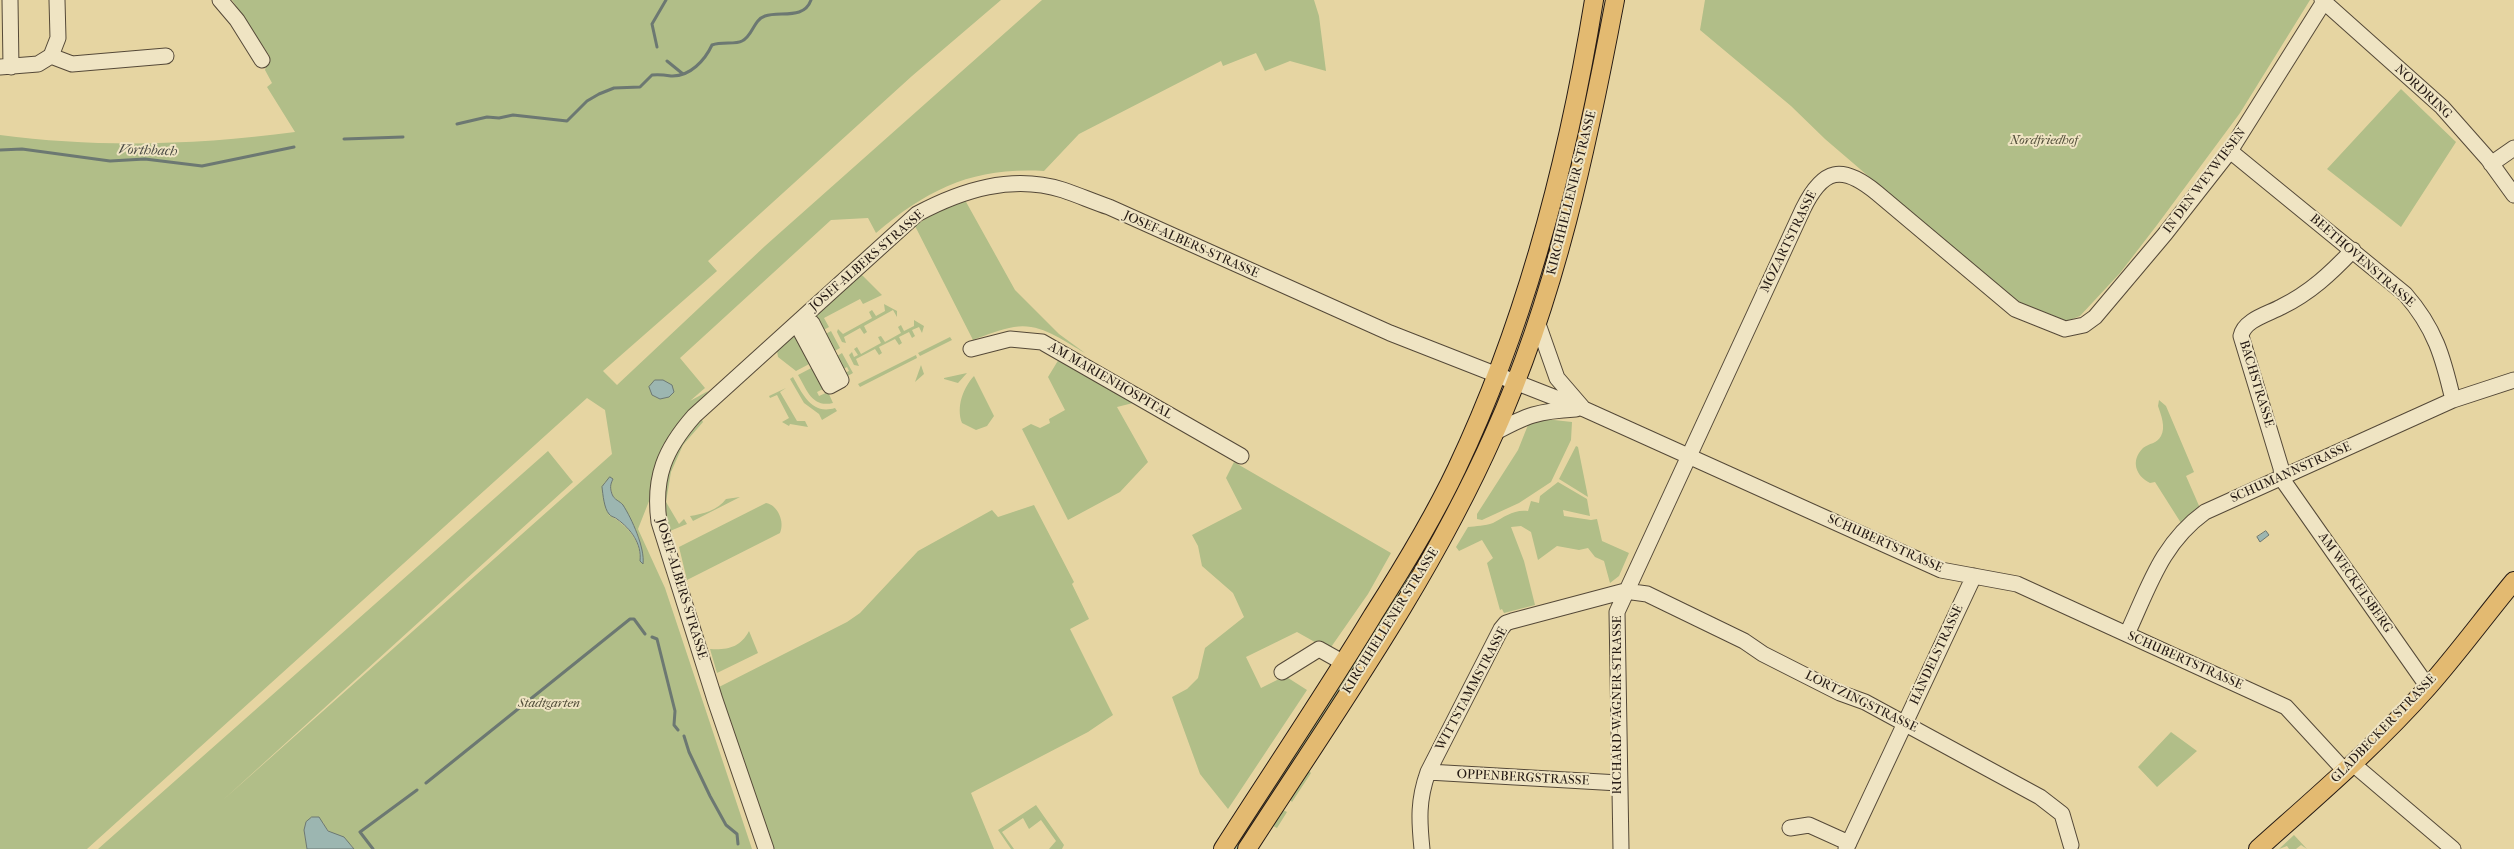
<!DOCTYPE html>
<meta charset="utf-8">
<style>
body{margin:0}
canvas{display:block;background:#e6d5a2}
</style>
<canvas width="2514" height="849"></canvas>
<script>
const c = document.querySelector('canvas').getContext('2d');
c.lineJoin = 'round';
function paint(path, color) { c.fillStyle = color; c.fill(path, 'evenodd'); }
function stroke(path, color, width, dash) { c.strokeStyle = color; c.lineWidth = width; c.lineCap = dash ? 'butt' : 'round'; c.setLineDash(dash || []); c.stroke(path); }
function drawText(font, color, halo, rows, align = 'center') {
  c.font = font + ' "IM FELL French Canon",serif'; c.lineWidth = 4; c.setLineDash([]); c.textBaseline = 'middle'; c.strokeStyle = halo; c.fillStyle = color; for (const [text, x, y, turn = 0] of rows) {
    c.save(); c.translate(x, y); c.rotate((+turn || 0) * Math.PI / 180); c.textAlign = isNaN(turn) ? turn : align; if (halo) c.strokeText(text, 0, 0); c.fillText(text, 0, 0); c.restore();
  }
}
paint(new Path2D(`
 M232,0H1001L912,76L708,261L717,271L603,371L617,385L765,246L1042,0H1314L1319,16L1326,71L1290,61L1265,71L1256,53L1223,66L1221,61L1079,134L1044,171C974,167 929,188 876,233L868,218L831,220L680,358L705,388L690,401L708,391L653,491L638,529L665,588L752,849H354C347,836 327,837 323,822L304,831L307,849H98L548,451L573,482L223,800L612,454L605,410L587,398L87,849H0V135C98,148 198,145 295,132L267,87L272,83L265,70L269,55ZM613,479L610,486L613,496L629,516L639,538L643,564L640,561C642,541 626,524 609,515L604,483Z
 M1705,0H2310L2240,113L2157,225L2120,273L2080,316L2067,321L2048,317L2008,296L1825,139L1791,106L1700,30Z
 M2401,89L2456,142L2401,227L2327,169Z
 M965,200L1015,290L1059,334L1085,353C1064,341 1040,322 1014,327C1001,329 986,335 973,340L915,226L931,215Z
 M861,274L882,295L863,304L860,299L824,318L829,327L820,332L813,318Z
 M884,304L897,311V317L893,310L864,326L867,332L864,334L860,328L844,337L846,343L842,342L837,332L838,329L843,334L872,318L869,312L872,310L876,316L885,311Z
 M914,320L924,326L922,333L919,327L912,330L915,336L912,338L909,332L899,337L902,343L899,345L895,339L879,347L882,353L879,355L875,349L856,359L859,366L854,365L849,355L852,352L854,357L858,355L854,349L857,347L861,354L881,343L878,337L881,336L885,342L901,333L898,327L901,325L904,331L914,326Z
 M831,331L840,348L831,353L822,336Z
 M797,332L813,362L796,371L778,357L777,351Z
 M950,337L952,340L920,356L918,353Z
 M842,353L853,373L844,378L842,374L849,371L847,367L840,371L834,358Z
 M916,355L917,358L860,387L858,384Z
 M1059,359L1133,403L1117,407L1148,462L1120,492L1068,520L1022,429L1031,424L1040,428L1050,423L1049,419L1065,410L1048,377Z
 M921,365L924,374L915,382Z
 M815,366L823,389L817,392L819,396L828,392L833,403C812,408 807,390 798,375Z
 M967,373L958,383L944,379V378Z
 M974,376L994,416L987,426L976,430L962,423C956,407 963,388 974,376Z
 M793,377C803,395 812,415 835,408L837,411L822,420L819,414L804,403L790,379Z
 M786,388L780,392L797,421H805L808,427L790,424L789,426L782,422L789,418L777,395L770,398L769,396Z
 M1499,394L1468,467L1421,562L1239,849H1231Z
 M2159,400L2166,406L2194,472L2186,476L2200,508L2181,523L2155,482L2150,483C2136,476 2130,461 2143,448C2149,443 2157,444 2161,436C2166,427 2161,415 2158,406Z
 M1545,419L1572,422L1571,440L1551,482L1519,503L1482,520L1477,519V514L1518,450L1528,425Z
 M702,420L703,422L683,445L671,472L666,502L679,524L684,519L687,524L670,531C666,526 666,519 666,513C662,480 674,440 702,420Z
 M1576,446L1578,447L1588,497L1559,479Z
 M1234,462L1391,553L1368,594L1329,650L1297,632L1246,657L1261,688L1285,676L1307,690L1228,809L1200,774L1172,697L1187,689L1198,678L1205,648L1244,617L1233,593L1202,566L1198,546L1192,535L1242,509L1226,478Z
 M1558,482L1587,499L1590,516L1563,510L1564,516L1591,520L1597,519L1602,541L1629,553L1619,576L1610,583L1604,561L1595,557L1588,548L1579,550L1557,546L1538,560L1531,532L1521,526L1511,527L1524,561L1535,605L1504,613L1502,609L1500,610L1487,563L1493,558L1482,540L1459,551L1456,547L1468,527C1476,526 1485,526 1493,523C1504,517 1514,509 1528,511L1531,501L1539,503L1540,496Z
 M740,497L693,521L690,516C703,514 718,510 726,499Z
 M766,503C778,505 785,522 780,533L687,580L679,547Z
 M1034,505L1074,582L1072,584L1089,619L1070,629L1113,715L1088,732L971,793L994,849H774L719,687L847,622L860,613L918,551L992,510L998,517Z
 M749,631L758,653L717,673L710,649C727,650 740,648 749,631Z
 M2171,732L2197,751L2157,787L2138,767Z
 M1309,771L1311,773L1292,802L1290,800Z
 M1036,805L1064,845L1062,849H1049L1056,841L1041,820L1029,829L1023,818L1002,832L1014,849H1011L998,830Z
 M1283,810L1287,812L1277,828L1273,826Z
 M2294,835L2307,849L2301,845L2296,849H2289L2287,846L2279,849Z`), '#b1be88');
const water = new Path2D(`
 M655,380H663L672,385L674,392L669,397L660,399L652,395L649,387Z
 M610,477L613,479C610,485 610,488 612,494C614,500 620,501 623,505C632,519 645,548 643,564L640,561C642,544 631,529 617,519C615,517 611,517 609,514C604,508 603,495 602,487Z
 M2266,531L2269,535L2260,542L2257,537Z
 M312,817H319L328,831L344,837L354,849H307L304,830L306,822Z`);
paint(water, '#9cb6b1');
stroke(water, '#6c7872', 1);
stroke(new Path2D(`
 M657,47L652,24L666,0
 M667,61L683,74
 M457,124L487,117L499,118L513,115L567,121L587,101L599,94L614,88L640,87L652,75C659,74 665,75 671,76C690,77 705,60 712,45C722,41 735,45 742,41C753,36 753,20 765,16C780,11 804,20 811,0
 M344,139L403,137
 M0,150L22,149L110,161L145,159L202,166L294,147
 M652,637L657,639L675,711L674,725L678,730
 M684,736L689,752L710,796L726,825L737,834L738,844
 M426,783L630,619H634L645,634
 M373,849L360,832L417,790`), '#6c7872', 3);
const minor = new Path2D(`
 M10,0L11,67
 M220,0L237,20L262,60
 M2322,0L2442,107L2488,159L2514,195
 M51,56L72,64L166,56
 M0,67L38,64L51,56L58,38L57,0
 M2230,151L2405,294C2435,328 2443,357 2453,400
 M2491,164L2514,148
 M2353,250C2331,273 2310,293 2281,307C2268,314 2244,320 2241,336L2281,468L2282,479L2428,687
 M812,323L841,380L830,386L800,330Z
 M1538,324L1557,378L1582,407
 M971,349L1010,339L1042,342L1241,456
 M1494,433C1527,415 1538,411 1576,409
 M2127,634C2149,587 2161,544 2205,512L2453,400L2514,380
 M1282,672L1319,649L1344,663
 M2353,764L2453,849
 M1428,772L1619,783
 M1790,828L1809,825L1849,843
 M766,849L715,700L659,522C653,477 665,449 694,416L917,214C962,190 1012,174 1063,190C1078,195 1094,202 1109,207L1390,333L1584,409L1941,570L2017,584L2286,707L2345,771
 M1422,849C1419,820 1418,800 1428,772L1501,629L1506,623L1512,621L1625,591L1647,594L1744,641L1763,654L1840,693L1865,702L2040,797L2062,814L2071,845
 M1621,849L1617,612L1803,209C1823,168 1842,164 1877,193L2015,309L2065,329L2084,325L2095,317L2165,234L2230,151L2325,0
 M1846,849L1974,576`);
const major = new Path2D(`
 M1223,849C1273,771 1325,694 1373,615C1403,568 1433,519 1457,468C1527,320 1568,161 1594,0
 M1247,849C1334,714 1429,581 1494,434C1556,296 1587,148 1615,0
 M2258,849C2316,797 2376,746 2428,687C2458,653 2485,616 2514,581`);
stroke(minor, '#554938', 17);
stroke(major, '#251a14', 20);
stroke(minor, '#efe4c3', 15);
stroke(major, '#e3ba71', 18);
drawText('13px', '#251a14', '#efe4c3', [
 ["NORDRING",2423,92,43],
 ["IN DEN WEYWIESEN",2205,181,-53],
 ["KIRCHHELLENER STRASSE",1572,193,-76],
 ["MOZARTSTRASSE",1789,242,-64],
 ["JOSEF-ALBERS-STRASSE",1191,245,24],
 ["JOSEF-ALBERS-STRASSE",867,261,-41],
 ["BEETHOVENSTRASSE",2362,261,41],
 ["AM MARIENHOSPITAL",1110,381,30],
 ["BACHSTRASSE",2256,384,73],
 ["SCHUMANNSTRASSE",2291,473,-24],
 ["SCHUBERTSTRASSE",1885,544,24],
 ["AM WECKELSBERG",2355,583,55],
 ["JOSEF-ALBERS-STRASSE",681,589,73],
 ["KIRCHHELLENER STRASSE",1391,621,-58],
 ["HÄNDELSTRASSE",1937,655,-65],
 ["SCHUBERTSTRASSE",2185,661,24],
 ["WITTSTAMMSTRASSE",1472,689,-62],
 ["LORTZINGSTRASSE",1861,702,26],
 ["RICHARD-WAGNER-STRASSE",1618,705,-90],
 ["GLADBECKER STRASSE",2384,729,-46],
 ["OPPENBERGSTRASSE",1523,778,3]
]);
drawText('italic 13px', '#4f4b37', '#efe4c3', [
 ["Nordfriedhof",2044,141],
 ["Stadtgarten",549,704]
]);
drawText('italic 14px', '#494943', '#efe4c3', [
 ["Vorthbach",148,151,2]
]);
</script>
